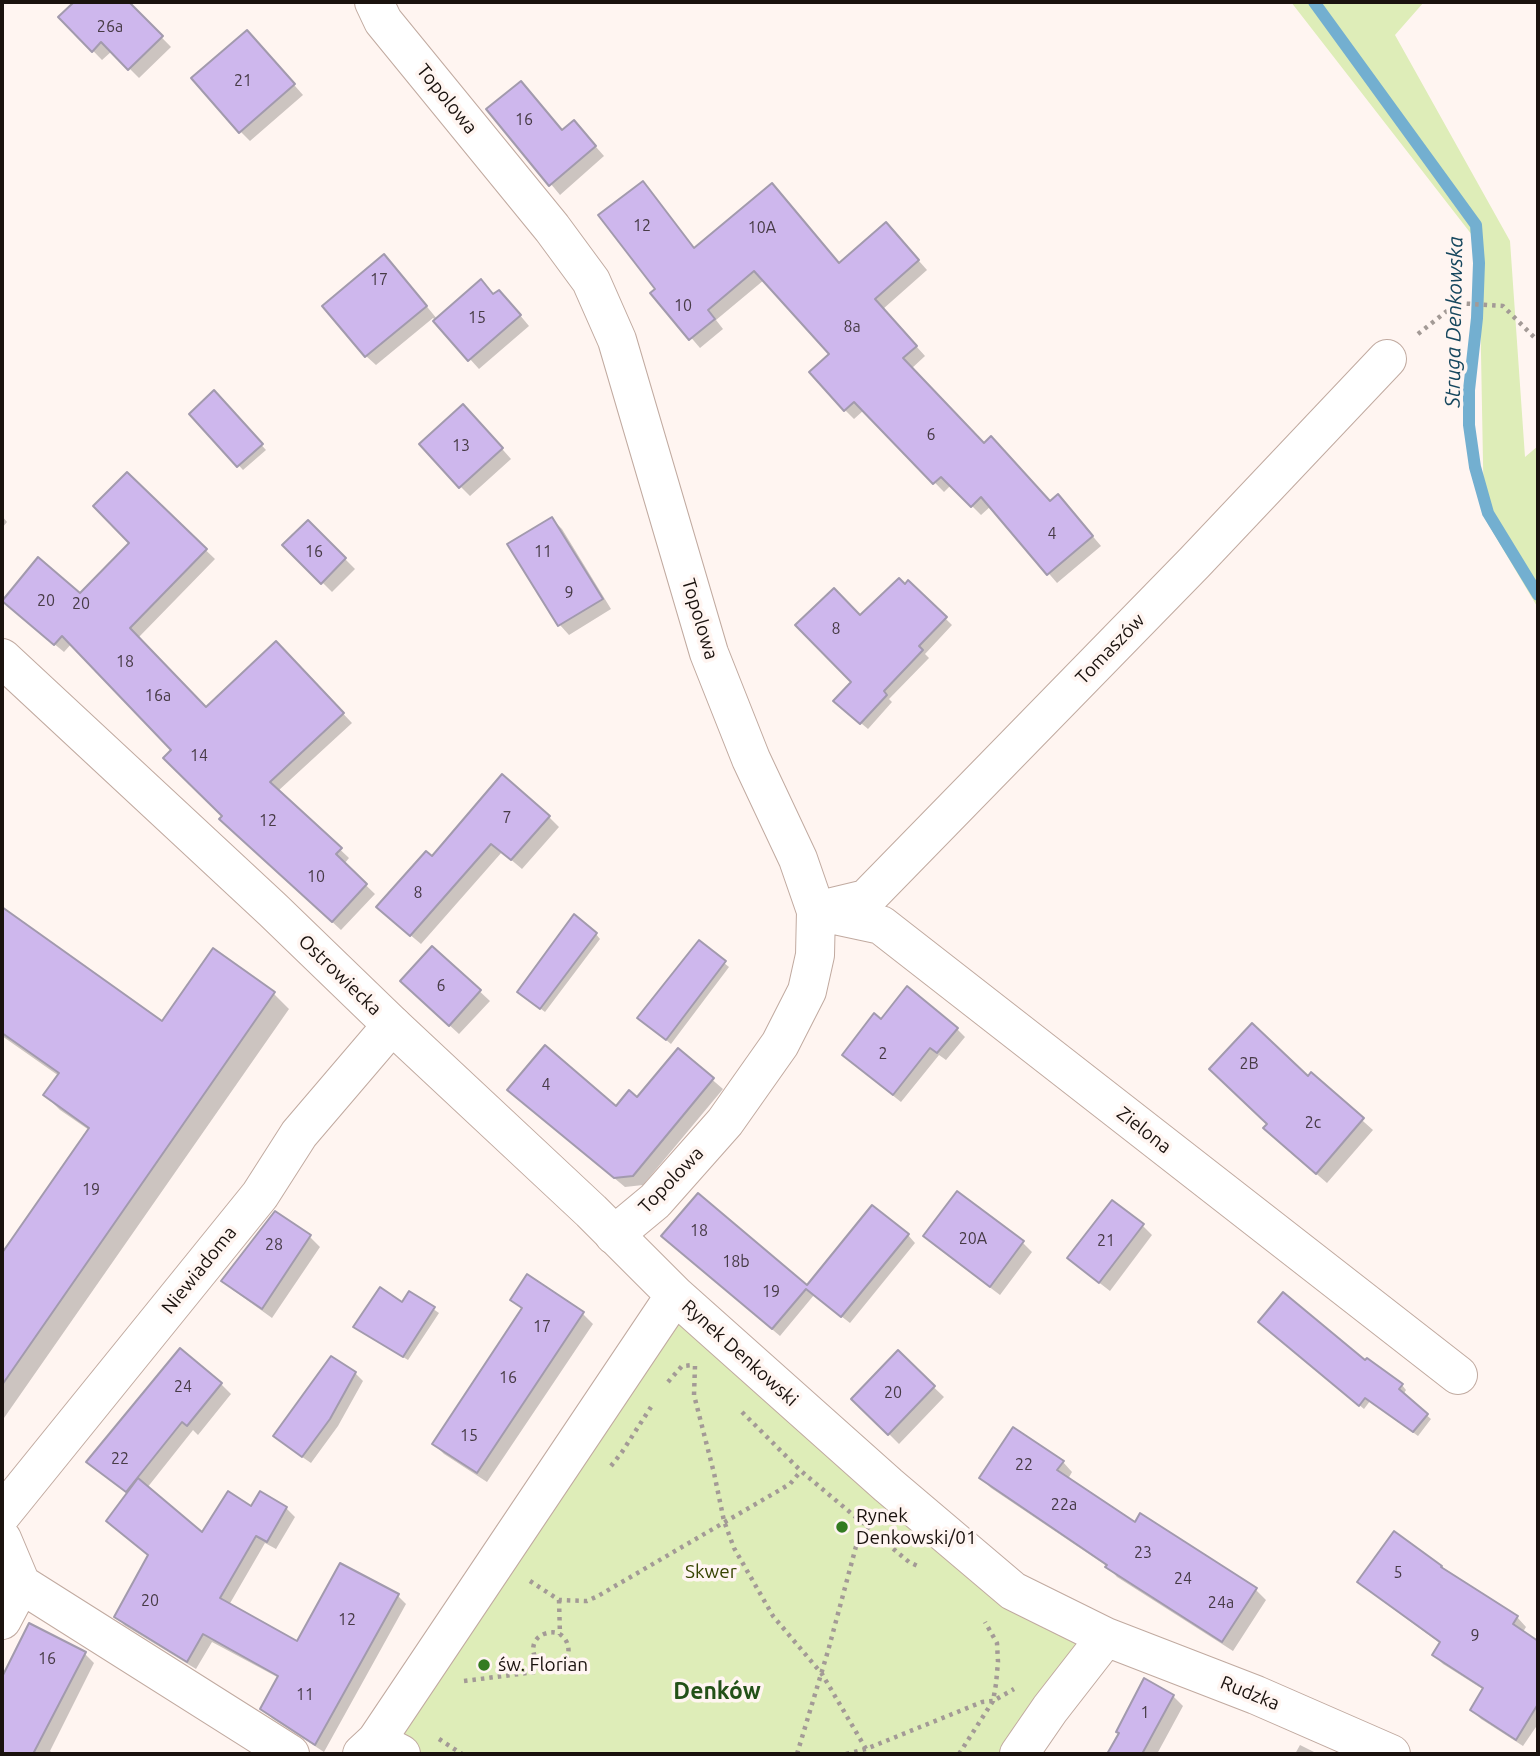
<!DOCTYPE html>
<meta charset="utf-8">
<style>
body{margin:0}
#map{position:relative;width:1540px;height:1756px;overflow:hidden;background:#fff5f1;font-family:Ubuntu,sans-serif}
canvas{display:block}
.frame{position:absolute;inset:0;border:4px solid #1a120e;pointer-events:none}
</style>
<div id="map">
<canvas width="1540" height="1756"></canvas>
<div class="frame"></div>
</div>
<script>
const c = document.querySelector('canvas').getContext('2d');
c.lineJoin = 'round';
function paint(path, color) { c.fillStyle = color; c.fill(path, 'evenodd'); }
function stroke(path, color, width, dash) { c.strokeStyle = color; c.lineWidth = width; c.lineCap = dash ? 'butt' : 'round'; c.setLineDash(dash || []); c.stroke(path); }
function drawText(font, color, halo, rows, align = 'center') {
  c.font = font + ' Ubuntu,sans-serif'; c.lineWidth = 7; c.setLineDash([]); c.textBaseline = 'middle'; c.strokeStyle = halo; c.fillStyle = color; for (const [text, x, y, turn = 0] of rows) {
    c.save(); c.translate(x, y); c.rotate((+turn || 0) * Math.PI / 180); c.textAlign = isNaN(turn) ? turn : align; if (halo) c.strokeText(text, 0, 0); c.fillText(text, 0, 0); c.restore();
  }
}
paint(new Path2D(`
 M1291,2H1424L1395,35L1510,241L1525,457L1538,446V608L1484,517L1479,244Z
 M675,1295L888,1485L1106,1637L1019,1754H401L376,1741Z`), '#deedb8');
paint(new Path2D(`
 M76,2H127L171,47L139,78L112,51L102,60L60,17Z
 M256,42L303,95L250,141L241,132Z
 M489,109L563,132L574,122L604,156L560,195Z
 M652,193L695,249L840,264L895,234L927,270L883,309L925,356L911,369L985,446L1050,503L1067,506L1101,546L1057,583L991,506L981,515L951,485L944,492L864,410L854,419L845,410L831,354L764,280L716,320L723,329L700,348L653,293L657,289Z
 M394,266L437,319L494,296L509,302L529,326L479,369L433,318L376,365L366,356Z
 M214,393L266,450L243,470L192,414Z
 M473,416L511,459L470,496L460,486Z
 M127,475L215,559L138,638L206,710L276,643L352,723L278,791L349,858L344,864L375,894L341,930L230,828L224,816L173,750L72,643L64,652L12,609L80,595L131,543Z
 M2,516L7,522L2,528Z
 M552,519L562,529L611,609L569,635L560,625L510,545Z
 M308,522L355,569L332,592L285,545Z
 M908,582L952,625L925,654L929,658L889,699L892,702L868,729L842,707L853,682L860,618Z
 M549,817L559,827L522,869L502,852L421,944L389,917L432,859Z
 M2,909L163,1023L213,951L274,994L289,1009L4,1418L2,1416V1256L89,1130L60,1110L45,1095L59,1076L2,1036Z
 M596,934L600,939L545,1012L524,996Z
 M433,948L490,1001L459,1034L412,991Z
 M724,963L729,967L671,1044L644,1022Z
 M881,1021L957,1029L965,1037L946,1060L939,1055L901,1102L852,1063Z
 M679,1051L723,1089L643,1185L625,1187L519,1099L616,1109L637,1100Z
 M1311,1075L1373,1130L1327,1183L1275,1138L1269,1124Z
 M275,1214L310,1237L320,1247L272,1318L233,1290L223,1280Z
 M1143,1226L1152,1235L1110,1291L1079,1267Z
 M908,1235L915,1243L850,1323L814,1295L780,1336L671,1244L808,1287Z
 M925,1236L1023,1243L1032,1252L1000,1295L935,1246Z
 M528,1277L583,1314L593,1324L487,1482L444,1454L434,1444L522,1309L512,1300Z
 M410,1293L439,1313L408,1360L360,1331L355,1327L402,1305Z
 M1265,1326L1365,1363L1402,1385L1406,1390L1403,1395L1431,1419L1418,1436L1370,1401L1364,1409Z
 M898,1353L944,1397L899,1444L854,1399Z
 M331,1358L355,1373L363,1381L338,1426L311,1463L282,1443L275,1436Z
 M221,1384L231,1394L198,1435L193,1430L147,1488L202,1534L252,1508H286L295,1517L276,1549L265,1543L229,1605L298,1643L398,1596L406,1604L324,1752L273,1719L264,1710L279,1678L212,1642L196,1669L124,1625L116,1616L149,1556L108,1521L128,1494L98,1471L88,1461Z
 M1063,1462L1072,1472L1068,1479L1135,1524L1141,1516L1256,1590L1266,1600L1233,1651L1117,1577L1108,1567L991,1488L981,1478Z
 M1446,1572L1517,1617L1526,1627L1523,1632L1538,1643V1724L1523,1746L1481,1719L1472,1710L1484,1690L1443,1664L1434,1655L1441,1644L1369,1591L1360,1582Z
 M30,1626L85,1654L94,1663L50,1751L53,1754H2V1681Z
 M1173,1696L1183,1706L1157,1754H1109L1121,1734Z
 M1300,1745L1318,1754H1295Z`), '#0003');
stroke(new Path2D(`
 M1314,2L1476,225L1479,263L1477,318L1469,390V425L1475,467L1488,513L1538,595`), '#73afd0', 12);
const building = new Path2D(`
 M74,2H129L163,36L128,70L101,42L92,52L58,17Z
 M247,30L295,84L239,133L191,78Z
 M521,81L562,130L574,120L596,146L549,186L486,109Z
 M643,181L694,248L772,183L839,263L886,222L919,260L875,299L917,346L903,358L984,443L991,436L1050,501L1058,494L1093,536L1047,575L981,497L971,507L941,477L933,484L854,402L844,411L809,372L829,354L754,271L708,310L715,319L689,340L650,293L655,289L598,215Z
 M384,254L427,306L365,357L322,306Z
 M481,279L493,294L499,290L521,315L468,361L433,321Z
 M214,390L263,444L237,467L189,414Z
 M463,404L503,448L459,488L419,444Z
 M127,472L207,549L130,628L206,707L276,641L344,713L270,782L342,848L336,854L367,884L332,922L219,819L222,816L163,758L171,750L62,636L54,645L2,601L38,557L80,593L129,543L93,506Z
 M552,517L603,599L558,626L507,544Z
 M308,520L346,558L321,584L282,545Z
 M899,578L905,584L908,580L947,617L919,646L923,650L884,691L887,695L860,724L833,701L851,682L795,625L834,588L860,615Z
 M502,774L550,816L511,860L491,844L410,936L376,907L426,851L432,856Z
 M2,907L162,1021L213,948L275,992L2,1385V1253L89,1128L43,1095L59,1073L2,1033Z
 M574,914L597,933L540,1009L517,992Z
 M699,940L726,961L666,1040L637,1018Z
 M432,946L481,990L449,1026L400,981Z
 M907,986L958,1028L937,1053L930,1048L893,1095L842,1055L874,1013L881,1019Z
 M1252,1023L1308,1076L1311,1072L1364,1118L1316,1174L1263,1128L1267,1124L1209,1069Z
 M545,1045L616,1106L629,1090L637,1097L678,1048L714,1078L633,1176L614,1178L507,1090Z
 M957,1191L1024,1241L990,1287L923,1236Z
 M698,1193L807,1285L872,1205L909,1234L841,1317L806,1289L772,1329L661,1236Z
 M1112,1200L1144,1224L1099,1283L1067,1258Z
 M275,1211L311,1235L262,1309L221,1281Z
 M527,1274L584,1312L477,1473L432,1444L522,1308L510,1300Z
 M380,1287L402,1302L409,1291L435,1307L403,1357L353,1327Z
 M1283,1292L1365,1360L1367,1358L1403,1384L1399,1389L1428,1414L1413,1432L1365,1398L1359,1406L1258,1322Z
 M180,1348L222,1383L187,1426L182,1422L126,1492L86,1462Z
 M898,1350L935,1386L888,1435L851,1399Z
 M331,1356L356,1372L330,1419L302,1457L273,1436Z
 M1013,1427L1064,1461L1057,1470L1135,1522L1140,1513L1257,1588L1222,1642L1105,1567L1107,1565L979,1478Z
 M138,1478L202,1532L228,1491L251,1506L260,1491L287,1507L267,1542L256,1536L220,1598L297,1641L340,1563L399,1594L315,1745L260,1709L278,1676L203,1634L187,1662L114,1617L148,1555L106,1521Z
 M1394,1531L1442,1566L1441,1567L1518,1616L1513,1624L1538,1641V1704L1516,1740L1470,1710L1483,1688L1432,1655L1440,1642L1357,1582Z
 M29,1623L86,1652L33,1754H2V1677Z
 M1144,1678L1174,1695L1142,1754H1107L1119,1733L1116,1732Z`);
paint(building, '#ceb7ed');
stroke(building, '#a29aad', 2);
const street = new Path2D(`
 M374,2L383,21L552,228L591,281L617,340L709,653L751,759L798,859L816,911L815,955L807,991L780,1044L725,1122L655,1201L614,1235
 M816,911L866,899L1194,563L1387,359
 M825,913L881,925L1458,1375
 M2,1514L260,1195L299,1134L392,1025
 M2,1539L21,1584L2,1620
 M21,1584L290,1754
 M376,1741L401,1754`);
const secondary = new Path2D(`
 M2,658L273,910L392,1025L591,1211L675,1295L888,1485L1013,1591L1106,1637L1256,1695L1391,1754
 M362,1754L376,1741L675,1295
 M1019,1754L1050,1709L1106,1637`);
stroke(street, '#c1aaa0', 40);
stroke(secondary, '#c1aaa0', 40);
stroke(new Path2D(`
 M1418,334L1457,303L1503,306L1538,341
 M695,1366L694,1395L714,1473L724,1521L734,1548L773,1616L822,1674L869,1754
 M668,1382L682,1366L694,1365
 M742,1412L801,1471L909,1562L920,1567
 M611,1466L622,1452L651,1407
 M530,1581L559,1600L587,1601L598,1596L790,1484L801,1471
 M559,1600L560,1635
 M464,1681L535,1672L542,1666C531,1657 529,1640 544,1634C576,1622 578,1680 542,1666
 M439,1739L462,1754
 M797,1754L828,1651L862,1524
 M846,1754L866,1749L982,1702L993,1701L1014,1689
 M959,1754L993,1701L996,1684L998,1662L997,1643L985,1622`), '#a39a96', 4.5, [3.5, 5]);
stroke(street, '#fff', 38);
stroke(secondary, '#fff', 38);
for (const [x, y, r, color] of [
 [842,1527,7,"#337b20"],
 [484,1665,7,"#337b20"]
]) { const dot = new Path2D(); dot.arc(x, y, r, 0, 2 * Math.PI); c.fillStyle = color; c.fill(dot); stroke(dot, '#fff5f1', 2.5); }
drawText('16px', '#473b46', null, [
 ["26a",110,27],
 ["21",243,81],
 ["16",524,120],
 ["12",642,226],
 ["10A",762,228],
 ["17",379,280],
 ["10",683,306],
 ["15",477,318],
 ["8a",852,327],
 ["6",931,435],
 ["13",461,446],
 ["4",1052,534],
 ["16",314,552],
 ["11",543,552],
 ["9",569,593],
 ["20",46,601],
 ["20",81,604],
 ["8",836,629],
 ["18",125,662],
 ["16a",158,696],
 ["14",199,756],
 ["7",507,818],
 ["12",268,821],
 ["10",316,877],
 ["8",418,893],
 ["6",441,986],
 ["2",883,1054],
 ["2B",1249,1064],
 ["4",546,1085],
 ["2c",1313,1123],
 ["19",91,1190],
 ["18",699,1231],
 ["20A",973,1239],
 ["21",1106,1241],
 ["28",274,1245],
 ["18b",736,1262],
 ["19",771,1292],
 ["17",542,1327],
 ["16",508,1378],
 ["24",183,1387],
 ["20",893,1393],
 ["15",469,1436],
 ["22",120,1459],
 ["22",1024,1465],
 ["22a",1064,1505],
 ["23",1143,1553],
 ["5",1398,1573],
 ["24",1183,1579],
 ["20",150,1601],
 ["24a",1221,1603],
 ["12",347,1620],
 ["9",1475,1636],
 ["16",47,1659],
 ["11",305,1695],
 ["1",1145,1713]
]);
drawText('19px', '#1a120e', '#fff5f1', [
 ["Topolowa",447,99,51],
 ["Topolowa",700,619,73],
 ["Tomaszów",1110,649,-46],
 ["Ostrowiecka",340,975,44],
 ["Zielona",1144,1130,38],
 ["Topolowa",671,1180,-46],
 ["Niewiadoma",199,1270,-51],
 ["Rynek Denkowski",740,1353,42],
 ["Rudzka",1250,1693,22]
]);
drawText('19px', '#1a120e', '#fff5f1', [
 ["Rynek",856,1516],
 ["Denkowski/01",856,1538],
 ["św. Florian",498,1665]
], 'left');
drawText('19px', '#364300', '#fff5f1', [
 ["Skwer",711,1572]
]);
drawText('italic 21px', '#16475e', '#fff5f1', [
 ["Struga Denkowska",1454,322,-89]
]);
drawText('bold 23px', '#235118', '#fff5f1', [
 ["Denków",717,1691]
]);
</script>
